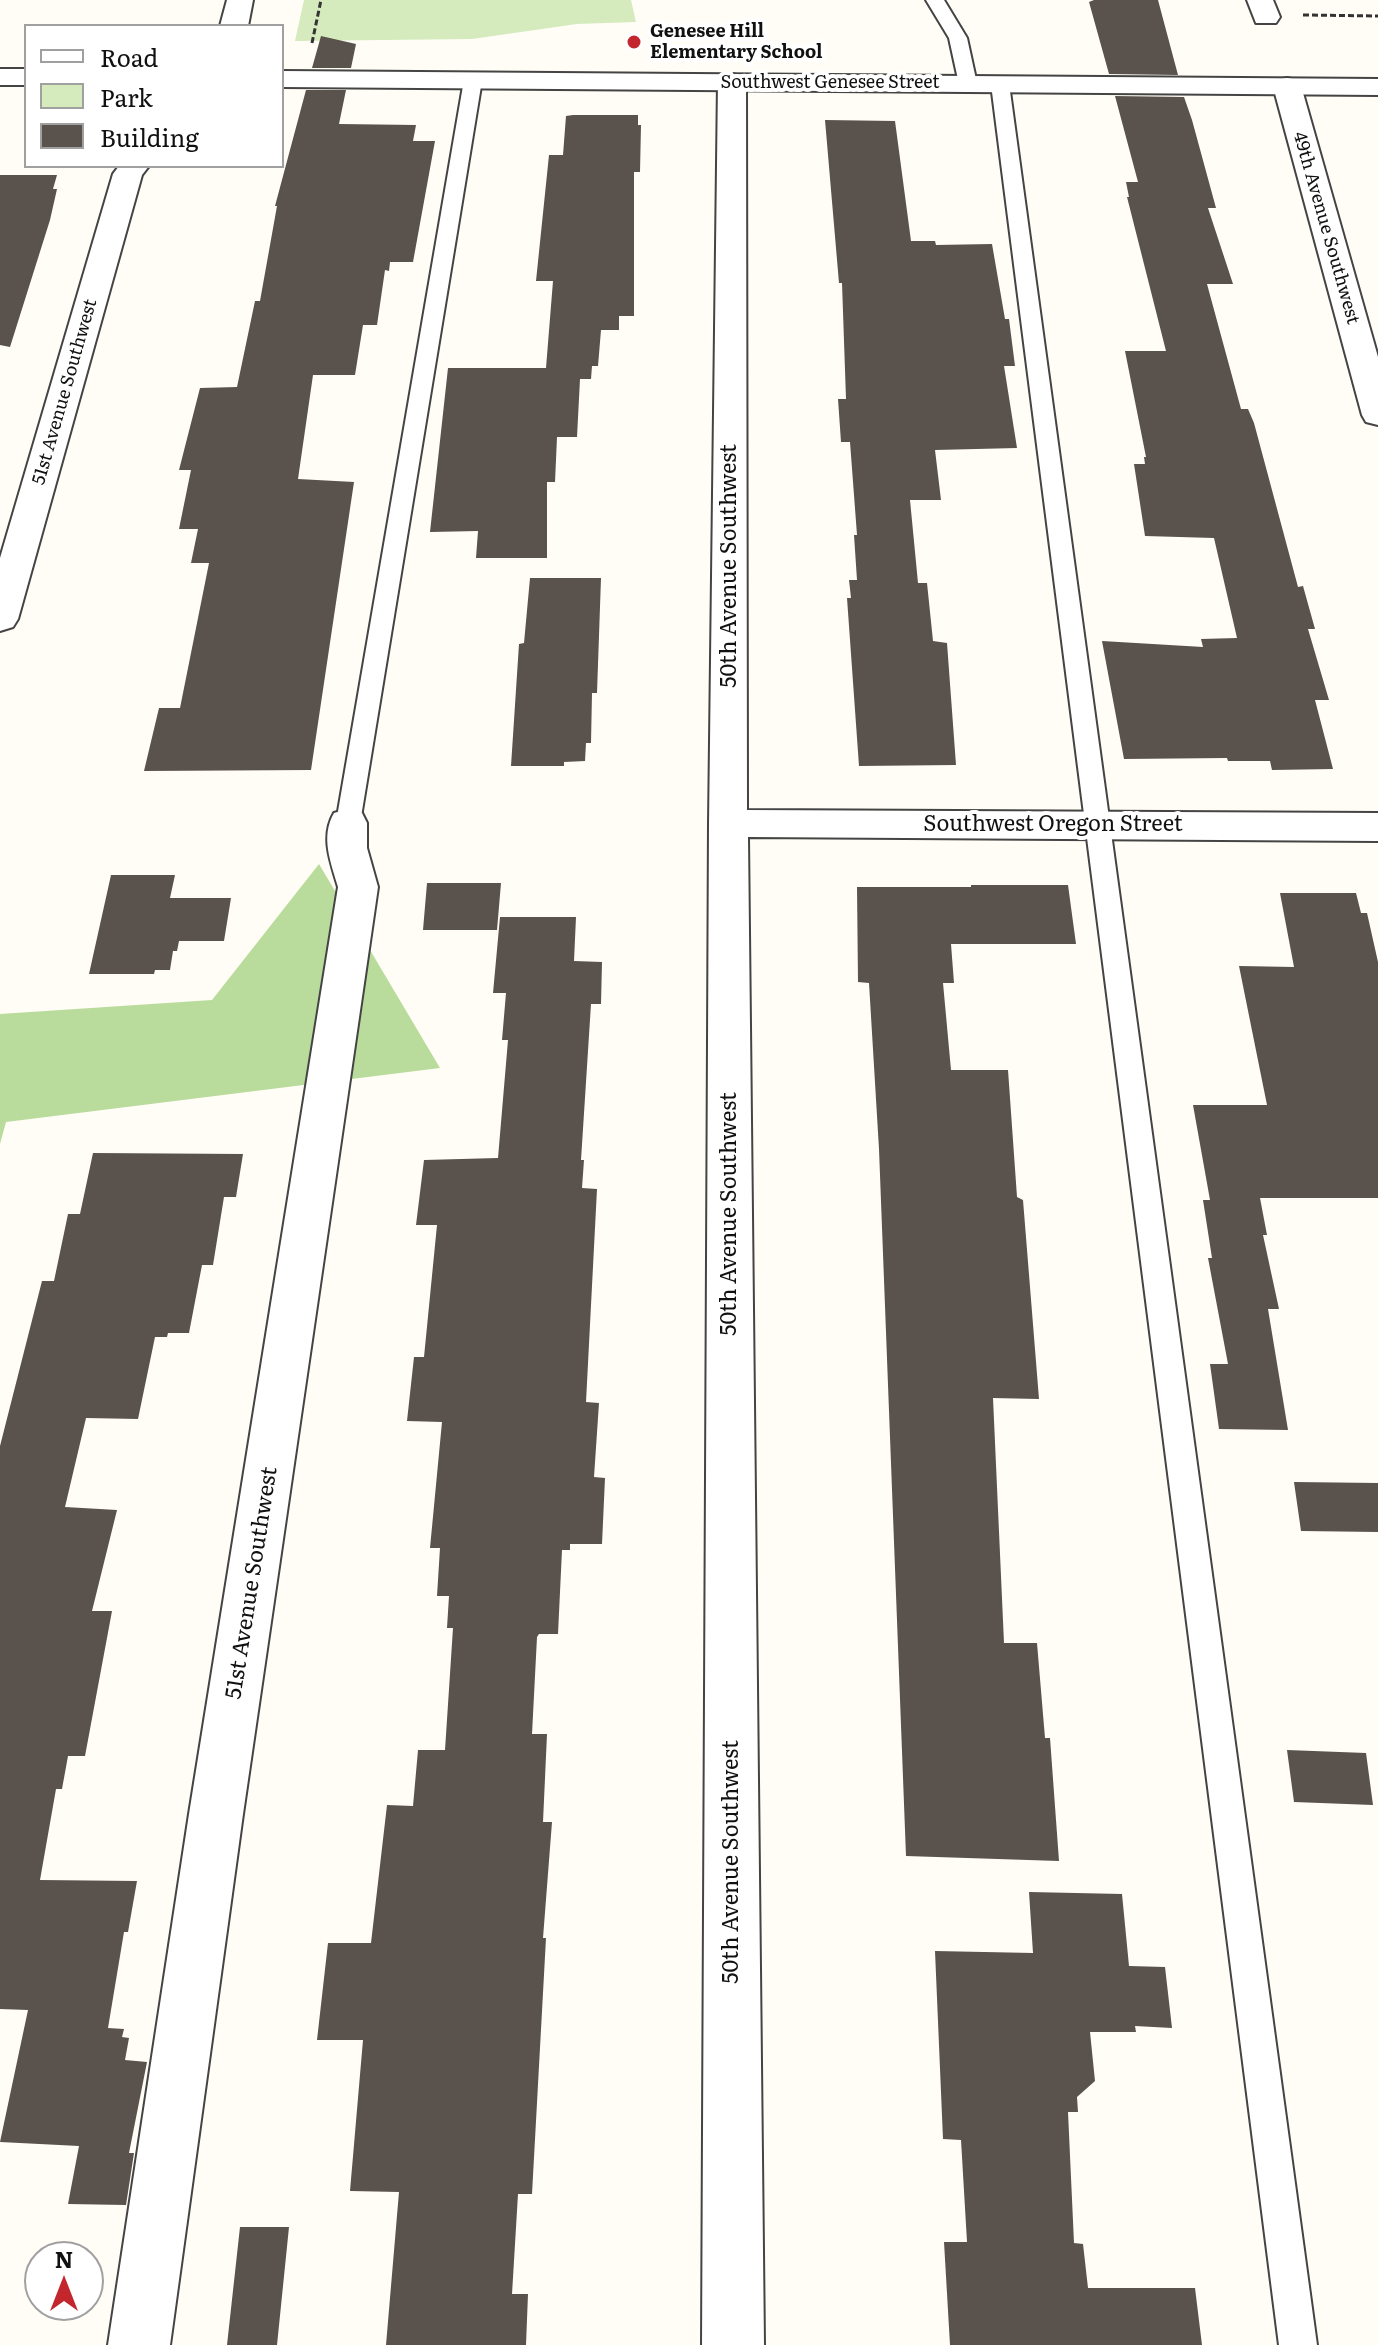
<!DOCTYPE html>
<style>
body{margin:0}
#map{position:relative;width:1378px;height:2345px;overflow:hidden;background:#fffdf5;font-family:Literata,serif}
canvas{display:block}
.legend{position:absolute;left:24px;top:24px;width:260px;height:144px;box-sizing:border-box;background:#fff;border:2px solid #a0a0a0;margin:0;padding:10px 14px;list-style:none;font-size:24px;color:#111}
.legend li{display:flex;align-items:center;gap:16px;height:40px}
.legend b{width:40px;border:2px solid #a0a0a0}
.north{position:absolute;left:24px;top:2241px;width:80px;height:80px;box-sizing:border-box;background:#fff;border:2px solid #a0a0a0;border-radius:50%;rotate:0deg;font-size:22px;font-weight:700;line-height:32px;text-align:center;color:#111}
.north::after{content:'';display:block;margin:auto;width:28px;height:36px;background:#c4262e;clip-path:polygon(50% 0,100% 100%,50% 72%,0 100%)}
</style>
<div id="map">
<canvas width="1378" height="2345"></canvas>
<ul class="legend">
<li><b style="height:10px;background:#fff"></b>Road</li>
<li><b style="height:22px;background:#d5ebbd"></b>Park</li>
<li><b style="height:22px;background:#5a524d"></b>Building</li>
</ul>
<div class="north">N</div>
</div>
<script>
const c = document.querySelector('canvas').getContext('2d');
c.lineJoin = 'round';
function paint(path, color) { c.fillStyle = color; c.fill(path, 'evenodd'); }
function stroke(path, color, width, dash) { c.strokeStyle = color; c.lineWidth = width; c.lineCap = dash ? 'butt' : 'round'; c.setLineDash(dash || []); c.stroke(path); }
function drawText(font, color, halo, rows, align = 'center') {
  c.font = font + ' Literata,serif'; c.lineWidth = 8; c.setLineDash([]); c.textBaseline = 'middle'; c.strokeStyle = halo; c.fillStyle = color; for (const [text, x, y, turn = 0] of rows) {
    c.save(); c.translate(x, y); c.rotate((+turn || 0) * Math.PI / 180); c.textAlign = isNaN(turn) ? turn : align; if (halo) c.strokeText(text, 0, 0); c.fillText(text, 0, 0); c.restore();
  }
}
paint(new Path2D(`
 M304,0H631L636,22L577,24L472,39L295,41Z`), '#d5ebbd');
paint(new Path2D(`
 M319,864L440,1068L6,1122L0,1144V1014L212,1000Z`), '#b9dc9c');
paint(new Path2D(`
 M1094,0H1158L1178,75L1109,74L1089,2Z
 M321,36L356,44L351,68H312Z
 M306,90H346L339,124L416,125L413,141H435L413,262H390L389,271L385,270L377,325H363L355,375H313L298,479L354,482L311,770L144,771L159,708H180L209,563H191L198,529H179L191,470H179L200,388L237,387L255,301H260L277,206H275Z
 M1115,96L1184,97L1192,120L1216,208H1208L1233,284H1207L1241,409H1248L1254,423L1298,587L1303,586L1315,629H1308L1329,700H1315L1333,769L1272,770L1270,761H1228L1227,758L1124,759L1102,641L1203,647L1201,639L1237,638L1214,538L1145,536L1134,464H1145L1144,457H1146L1125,351H1166L1127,197H1129L1126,182H1138Z
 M573,115H638V125H641L640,172H634V316H619V330H601L598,366H592L591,379H580L577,437H557L555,482H547V558H476L478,531L430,532L448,368H546L553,281H536L549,155H563L566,116Z
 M825,120L895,121L911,241H935L936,245L992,244L1005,319H1009L1015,366H1004L1017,448L935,450L941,500H910L918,583H927L933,641L947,643L956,765L859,766L847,598H851L849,580H857L854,535H857L850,442H841L838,399H846L842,283H839Z
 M0,175H57L53,189H57L50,220L10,347L0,345Z
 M530,578H601L597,693H592L591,743H586L585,761L564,762V766H511L519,644L524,643Z
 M111,875H175L170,898H231L224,941H179L177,951H173L170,970H155L154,974H89Z
 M427,883H501L497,930H423Z
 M971,885H1068L1076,944H951L954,983H943L951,1070H1008L1017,1197L1023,1200L1039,1399L993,1398L1004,1643H1037L1045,1738H1050L1059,1861L906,1856L879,1149L869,983L858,982L857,887H971Z
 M1280,893H1356L1361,913H1367L1378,962V1198H1260L1267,1235H1263L1279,1309H1268L1288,1430L1219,1429L1210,1364H1228L1208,1258H1212L1203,1200H1210L1193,1105H1267L1239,966L1294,967Z
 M500,917H576L574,961L602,962L601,1004H591L581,1160H584L582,1188L597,1189L586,1402L599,1403L594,1477L605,1478L602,1544H570V1550H562L558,1634H539L537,1637L532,1734H547L543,1822H552L543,1938H546L532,2194H518L512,2294H528L526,2345H386L399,2192L350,2191L363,2040H317L328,1943H371L387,1805L413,1806L418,1750H445L453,1628H447L449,1596H437L440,1548H430L442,1422L407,1421L414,1357H424L437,1225H416L424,1160L498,1158L508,1040H502L506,993H493Z
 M93,1153L243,1154L236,1197H224L213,1265H202L189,1333H168L167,1337H155L138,1419L86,1418L65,1507L117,1510L92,1611H112L85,1756H68L62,1789H56L40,1880L137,1881L128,1932H124L108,2028L124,2029L122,2037L129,2038L125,2060L147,2062L129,2153H134L126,2205L68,2204L79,2146L0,2142L28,2010L0,2009V1446L42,1281H54L68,1214H80Z
 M1294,1482L1378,1483V1532L1301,1531Z
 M1287,1750L1366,1753L1373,1805L1294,1802Z
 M1029,1892L1122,1894L1129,1966L1165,1967L1172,2028L1135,2026L1136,2032H1090L1095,2081L1077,2097L1078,2112H1068L1074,2243L1083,2244L1088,2288H1195L1202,2345H950L944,2242H967L961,2140L943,2139L935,1951L1033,1953Z
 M240,2227H289L277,2345H227Z`), '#5a524d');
const service = new Path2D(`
 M926,0H944L967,38L977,84L974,88L968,89L959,84L949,38Z
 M473,75L482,80L360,823L357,829L348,832L339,829L336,823L464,80Z
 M1000,79L1009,84L1317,2345H1279L991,84Z`);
const minor = new Path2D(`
 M227,0H253L248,26H220Z
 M1247,0H1273L1280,17L1276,23H1256Z
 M732,74L742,76L746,82L747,810L1378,813V841L748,837L764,2345H702L709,823L718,82L722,76Z
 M1287,78L1297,80L1301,86L1378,357V425L1366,422L1362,415L1273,86L1277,80Z
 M119,166H149L142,175L18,619L13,627L0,631V558L113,174Z
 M348,809L362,813L367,823V848L378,887L243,1814L170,2345H108L189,1814L338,887C331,863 320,837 334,813Z`);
const tertiary = new Path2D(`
 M0,69H26V85H0Z
 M282,71L1378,79V95L282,87Z`);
stroke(service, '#444', 4);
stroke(minor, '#444', 4);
stroke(tertiary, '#444', 4);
stroke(new Path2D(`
 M1303,15L1378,16
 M312,43L321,0`), '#333', 3, [6, 3]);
paint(service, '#fff');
paint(minor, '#fff');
paint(tertiary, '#fff');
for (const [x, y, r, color] of [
 [634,42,8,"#c4262e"]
]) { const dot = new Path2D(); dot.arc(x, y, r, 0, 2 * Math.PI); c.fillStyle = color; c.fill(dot); stroke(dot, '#fff', 3); }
drawText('bold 18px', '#111', '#fff', [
 ["Genesee Hill",650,32],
 ["Elementary School",650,53]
], 'left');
drawText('18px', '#111', '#fff', [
 ["Southwest Genesee Street",830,83],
 ["49th Avenue Southwest",1326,228,74],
 ["51st Avenue Southwest",65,392,-74]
]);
drawText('22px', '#111', '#fff', [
 ["50th Avenue Southwest",730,566,-90],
 ["Southwest Oregon Street",1053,825],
 ["50th Avenue Southwest",730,1214,-90],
 ["51st Avenue Southwest",252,1583,-81],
 ["50th Avenue Southwest",732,1862,-90]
]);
</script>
